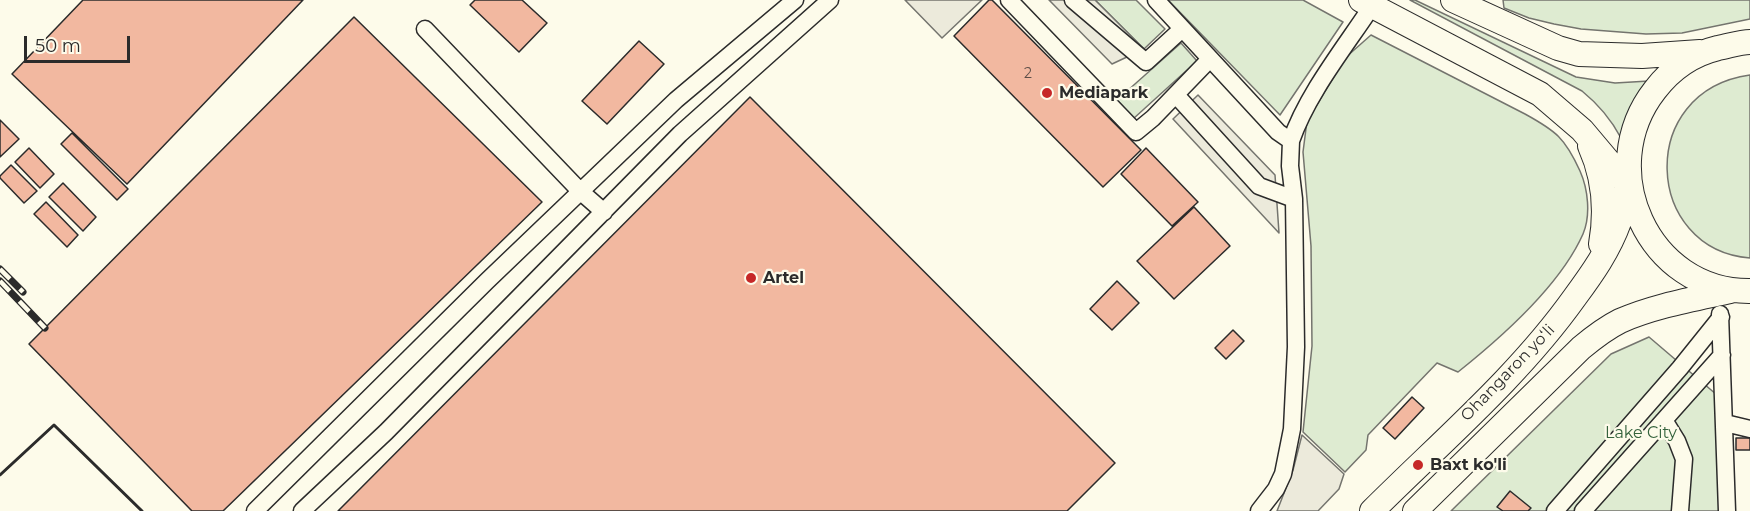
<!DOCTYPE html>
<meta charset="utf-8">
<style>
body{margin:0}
#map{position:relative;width:1750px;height:511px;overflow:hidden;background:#fdfbea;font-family:Montserrat,sans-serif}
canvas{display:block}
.scale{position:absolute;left:24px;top:36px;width:106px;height:27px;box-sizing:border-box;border:3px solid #2b2b2b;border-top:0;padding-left:8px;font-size:18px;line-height:21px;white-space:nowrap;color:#2b2b2b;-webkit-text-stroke:4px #fdfbea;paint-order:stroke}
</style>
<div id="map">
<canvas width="1750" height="511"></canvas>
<div class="scale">50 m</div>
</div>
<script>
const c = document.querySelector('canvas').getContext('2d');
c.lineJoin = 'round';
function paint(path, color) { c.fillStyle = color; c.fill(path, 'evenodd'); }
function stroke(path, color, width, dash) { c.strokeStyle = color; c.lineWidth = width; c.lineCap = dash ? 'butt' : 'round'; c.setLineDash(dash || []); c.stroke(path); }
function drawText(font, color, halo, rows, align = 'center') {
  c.font = font + ' Montserrat,sans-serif'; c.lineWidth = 4.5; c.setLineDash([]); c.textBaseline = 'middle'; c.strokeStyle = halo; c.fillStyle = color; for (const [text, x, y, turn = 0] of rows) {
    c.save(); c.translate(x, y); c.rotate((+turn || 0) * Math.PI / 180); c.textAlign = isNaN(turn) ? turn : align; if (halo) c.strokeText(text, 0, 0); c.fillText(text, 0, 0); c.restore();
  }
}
const green = new Path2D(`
 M1095,0H1136L1165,29L1144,49Z
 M1168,0H1303L1343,22L1280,115Z
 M1410,0H1415L1576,77L1615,83L1649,81L1630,110L1621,138C1611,119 1598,104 1582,91Z
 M1503,0H1750V19L1682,33L1646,34L1581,29L1554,24L1529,18L1504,8Z
 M1371,35L1525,114C1556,131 1565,138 1580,171C1588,189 1591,215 1583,234C1560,286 1502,337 1458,372L1437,363L1368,435L1366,450L1345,472L1303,432L1312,346L1311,246L1303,152L1307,121L1345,58Z
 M1181,43L1197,61L1133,119L1117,100Z
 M1750,75V258C1644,250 1635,91 1750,75Z
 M1649,337L1717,395L1719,511H1451L1611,354Z`);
paint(green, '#deebd1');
stroke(green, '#74746e', 1.5);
const parking = new Path2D(`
 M905,0H982L942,38Z
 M1049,0H1095L1144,49L1112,64Z
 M1198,95L1275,175L1279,233L1173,119Z
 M1302,435L1344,474L1339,489L1318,511H1277L1293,470Z`);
paint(parking, '#eceadb');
stroke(parking, '#74746e', 1.5);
const building = new Path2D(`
 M83,0H303L127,184L12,74Z
 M475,0H522L547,23L519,52L470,5Z
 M989,0H992L1141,150L1103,187L954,36Z
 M354,17L542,202L223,511H192L29,344Z
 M639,41L664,64L607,124L582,101Z
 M750,97L1115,463L1067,511H338Z
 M0,120L19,139L0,157Z
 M72,133L128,189L117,200L61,144Z
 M29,148L54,174L40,188L15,162Z
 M1146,148L1198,202L1172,226L1121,174Z
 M11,165L37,191L24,203L0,178V176Z
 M63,183L96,217L83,231L49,197Z
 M46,202L78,235L67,247L34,214Z
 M1194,207L1230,246L1174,299L1137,261Z
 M1117,281L1139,303L1112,330L1090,309Z
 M1233,330L1244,341L1226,359L1215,348Z
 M1412,397L1424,408L1395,439L1383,428Z
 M1736,438H1750V450H1736Z
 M1510,491L1531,508L1528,511H1503L1497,507Z`);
paint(building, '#f2b8a0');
stroke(building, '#2b2b2b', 1.5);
const minor = new Path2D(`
 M1009,0L1136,132L1153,118L1210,59
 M1073,0L1146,62L1182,29
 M1156,0L1278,132L1291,141L1290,166L1294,199L1296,347L1292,429L1283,474L1276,489L1259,511
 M425,29L580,191L604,212
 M1176,95L1259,186L1294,199
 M1291,141C1307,94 1345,47 1372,6
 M1720,314L1727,511
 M1664,420L1677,441L1684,459L1680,511
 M1725,423L1750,429
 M255,511L487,281L676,100L795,0
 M302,511L386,432L680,134L830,0
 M1555,511L1680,368L1721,317
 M1583,511L1722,355`);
const highway = new Path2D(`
 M1361,0L1540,94L1582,130L1630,187
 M1453,0L1558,48L1579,54L1642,56L1700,52
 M1750,42C1740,42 1729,46 1718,48C1693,54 1671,69 1655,90C1593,169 1648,292 1750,291
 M1590,146C1604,177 1607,210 1601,244
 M1372,511C1441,442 1518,377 1575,297C1592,274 1609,250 1619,222C1625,205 1627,187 1628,169
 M1415,511L1581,348C1593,338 1606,328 1620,321C1654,306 1694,299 1730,291`);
stroke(minor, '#2b2b2b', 19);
stroke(highway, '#2b2b2b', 26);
stroke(minor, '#fdfbea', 16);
stroke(highway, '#fdfbea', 24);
const rail = new Path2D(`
 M0,269L23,292
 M0,281L45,328`);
stroke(rail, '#2b2b2b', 7);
stroke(rail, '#fdfbea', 4.5, [14]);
stroke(new Path2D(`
 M0,475L54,425L142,511`), '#2b2b2b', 3);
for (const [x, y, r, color] of [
 [1047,93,6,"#c62828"],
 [751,278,6,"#c62828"],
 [1418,465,6,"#c62828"]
]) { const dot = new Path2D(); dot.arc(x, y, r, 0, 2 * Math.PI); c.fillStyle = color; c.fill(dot); stroke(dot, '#fdfbea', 2); }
drawText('14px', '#5d4e48', null, [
 ["2",1028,74]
]);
drawText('bold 16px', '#2b2b2b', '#fdfbea', [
 ["Mediapark",1059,93],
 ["Artel",763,278],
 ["Baxt ko'li",1430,465]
], 'left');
drawText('16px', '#2b2b2b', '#fdfbea', [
 ["Ohangaron yoʻli",1508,373,-46]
]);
drawText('16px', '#34623c', '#fdfbea', [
 ["Lake City",1641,433]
]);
</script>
